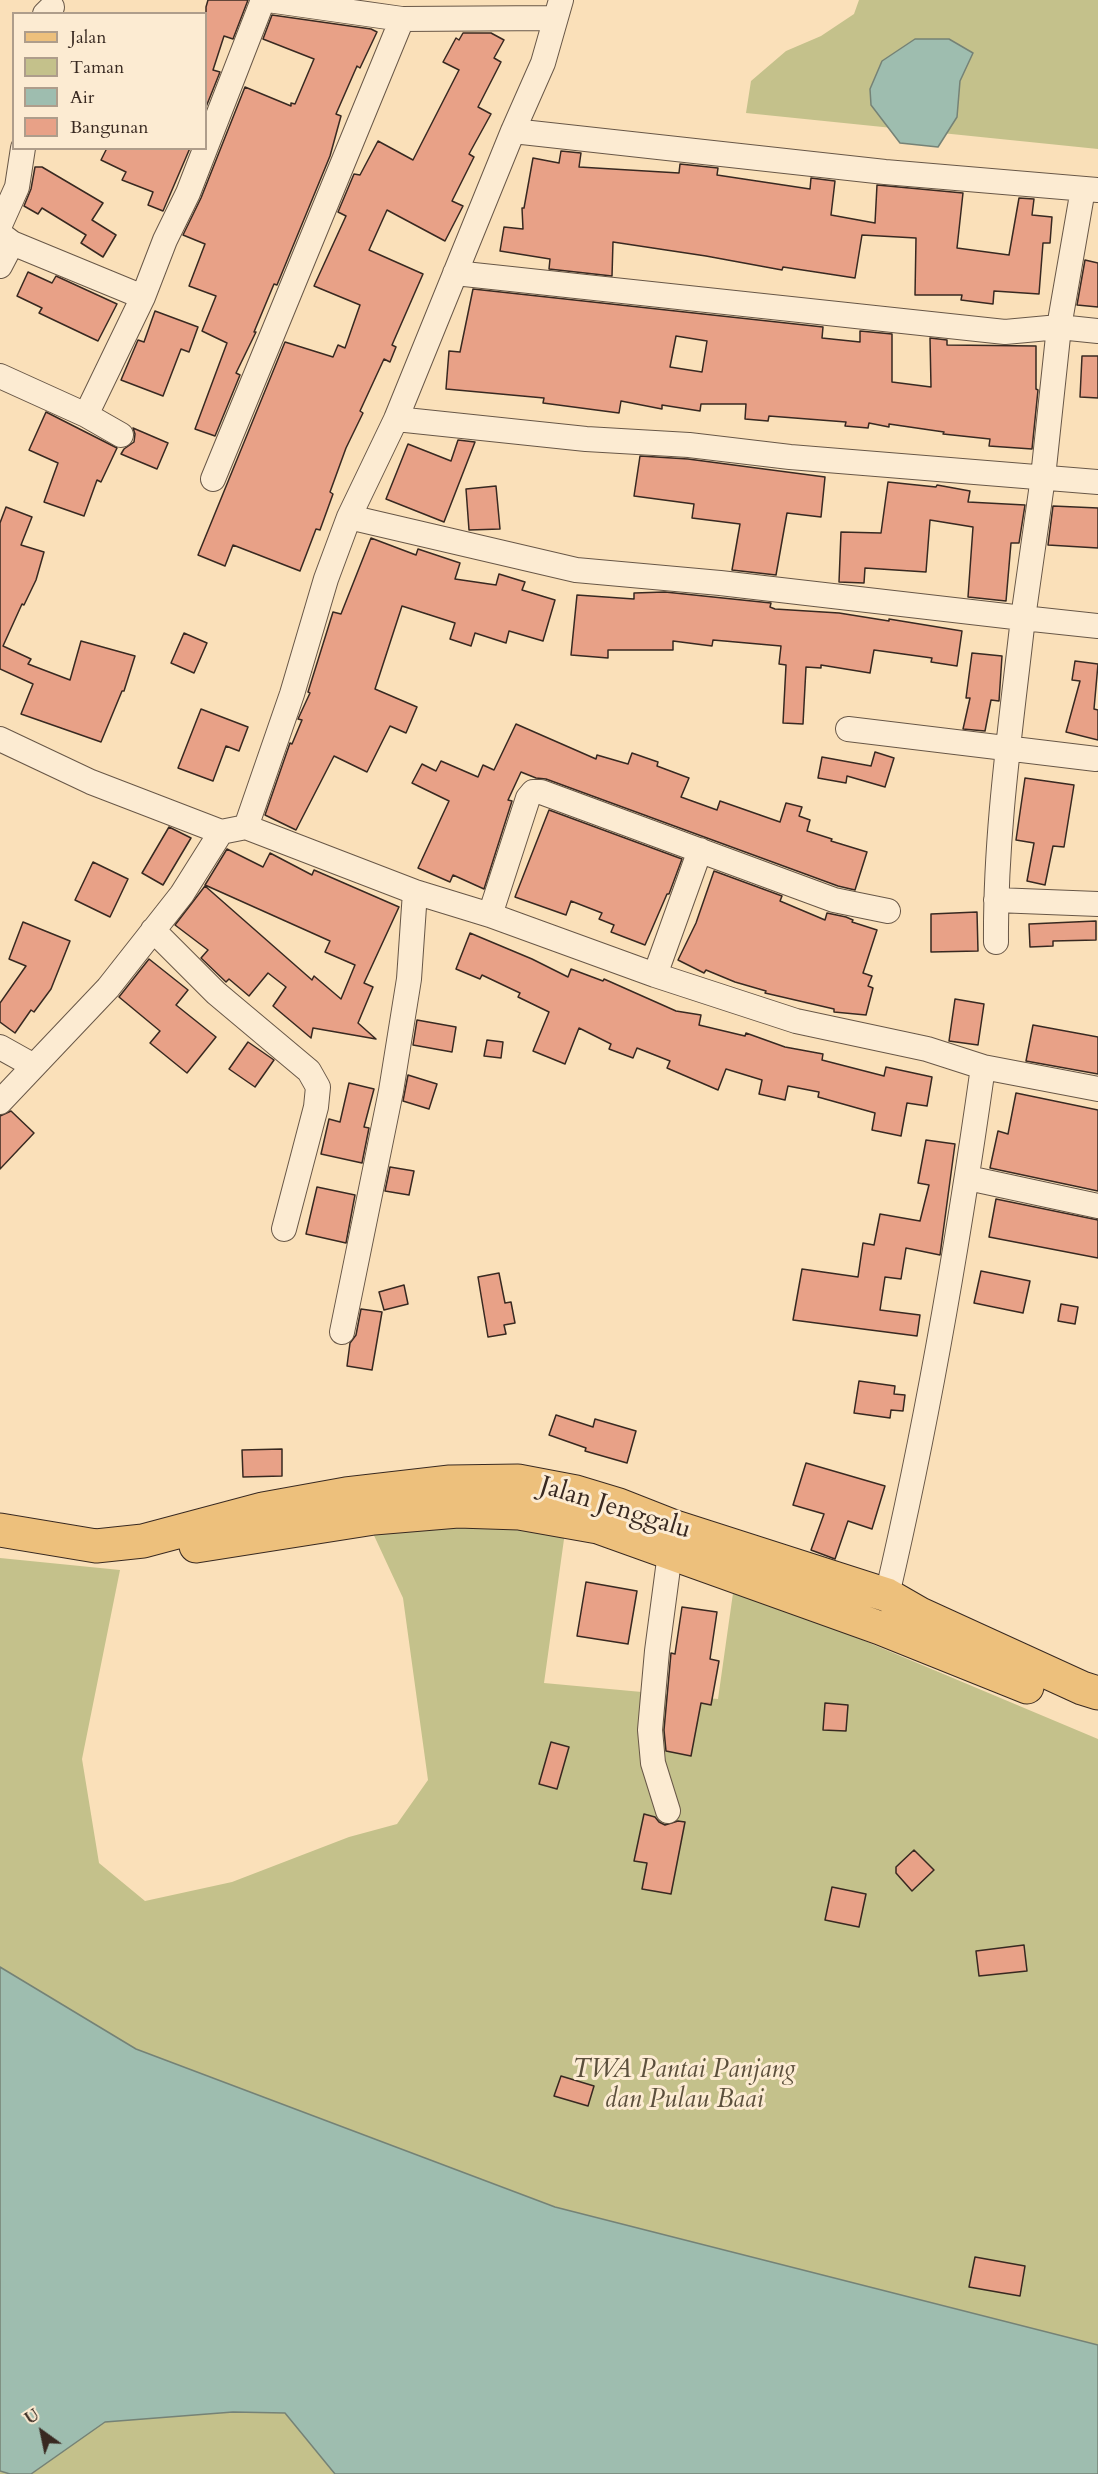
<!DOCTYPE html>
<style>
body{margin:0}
#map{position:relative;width:1098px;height:2474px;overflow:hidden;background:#fae0b9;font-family:Cardo,serif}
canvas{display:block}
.legend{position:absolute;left:12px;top:12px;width:195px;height:138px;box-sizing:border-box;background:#fcebd2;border:2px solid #ae9d8b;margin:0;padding:8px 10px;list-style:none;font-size:18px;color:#382921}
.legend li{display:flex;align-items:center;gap:12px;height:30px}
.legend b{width:30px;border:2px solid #ae9d8b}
.north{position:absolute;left:12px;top:2402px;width:60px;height:60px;-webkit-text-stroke:4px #fcebd2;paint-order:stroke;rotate:327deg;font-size:16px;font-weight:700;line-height:24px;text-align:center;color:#382921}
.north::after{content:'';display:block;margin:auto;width:21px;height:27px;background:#382921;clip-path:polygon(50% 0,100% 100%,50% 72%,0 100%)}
</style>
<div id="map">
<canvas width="1098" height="2474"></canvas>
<ul class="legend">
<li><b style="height:8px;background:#edc07c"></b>Jalan</li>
<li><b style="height:16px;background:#c4c18b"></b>Taman</li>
<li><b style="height:16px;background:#9ebdaf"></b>Air</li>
<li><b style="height:16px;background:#e8a187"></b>Bangunan</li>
</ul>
<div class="north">U</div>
</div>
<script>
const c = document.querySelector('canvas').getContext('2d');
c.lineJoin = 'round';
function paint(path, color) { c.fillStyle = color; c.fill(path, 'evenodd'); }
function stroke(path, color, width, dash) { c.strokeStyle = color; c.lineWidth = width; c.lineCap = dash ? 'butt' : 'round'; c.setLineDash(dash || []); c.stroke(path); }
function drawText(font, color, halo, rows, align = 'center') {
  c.font = font + ' Cardo,serif'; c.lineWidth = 6; c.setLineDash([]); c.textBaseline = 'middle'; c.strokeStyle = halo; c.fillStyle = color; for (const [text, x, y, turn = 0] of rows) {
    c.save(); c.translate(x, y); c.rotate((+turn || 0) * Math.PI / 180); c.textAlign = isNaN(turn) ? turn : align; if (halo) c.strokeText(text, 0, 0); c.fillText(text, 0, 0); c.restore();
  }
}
paint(new Path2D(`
 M859,0H1098V149L746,113L751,81L786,51L821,36L854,14Z
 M466,1522L565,1532L544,1683L718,1699L734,1586L1098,1739V2474H0V1558L120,1570L82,1759L99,1863L145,1901L232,1882L349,1837L397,1824L428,1780L403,1598L371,1529Z`), '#c4c18b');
const water = new Path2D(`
 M915,39H949L973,53L960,81L957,117L938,147L900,143L871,105L870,89L882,61Z
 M0,1967L136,2049L555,2207L1098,2345V2474H335L285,2413L233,2412L105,2422L31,2474H10L0,2471Z`);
paint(water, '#9ebdaf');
stroke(water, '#758276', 1.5);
const building = new Path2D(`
 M208,0H248L233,39L224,36L213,70L220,72L206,107V7Z
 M272,15L371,29L377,32L360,68L357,66L336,114L341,116L330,156L277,285L274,284L254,332H256L236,373L240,375L215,436L195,429L227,343L202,331L216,296L189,286L205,244L183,235L201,198L245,87L291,106V103L295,104L314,59L263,39Z
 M463,33H491L504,40L494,58L501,62L478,107L491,114L469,154L474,157L452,201L463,206L445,241L387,210L369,250L423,274L392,345L396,347L390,362L384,359L360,411L363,413L346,448L330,492L333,494L320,530L316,529L300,571L233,545L225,566L198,555L285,342L333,357L338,345L345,348L360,305L314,286L346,216L338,212L354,174L360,175L378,141L413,160L459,70L443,62L456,38L459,40Z
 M107,148H190L163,211L148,205L153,192L122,180L126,172L101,160Z
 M561,151L581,153L579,167L679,173L680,164L718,168L717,175L810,189L811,178L835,181L831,215L875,223L877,185L963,193L957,248L1009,255L1019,198L1034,199L1032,215L1052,217L1050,243H1043L1039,294L994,291L993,304L961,300L962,295H915L916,238L862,235L855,278L783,267L782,270L706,256L613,242L612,276L549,269L550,259L500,251L504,227L523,229L522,208H524L533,158L559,163Z
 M35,167H42L103,203L92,220L116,235L103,257L81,243L86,235L42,208L38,214L24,206L31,189Z
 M1085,260L1098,263V307L1077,305Z
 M28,272L52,283L56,276L117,304L98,341L39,313L42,308L17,296Z
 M473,289L823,327L822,338L860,342V331L892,334V382L931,387L930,338L947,340V345L1036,346V389L1038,390L1032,449L989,446L990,439L943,434L944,432L889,424V427L869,423L868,428L845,426L846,422L769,416L768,421L745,419L746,404H701L700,411L662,405V409L621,401L619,413L543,403L544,398L446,389L449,351L460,352ZM676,336L707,341L702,372L670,367Z
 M155,311L198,327L189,352L181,349L163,396L121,380L138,340L144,342Z
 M1082,356H1098V398L1080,397Z
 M46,412L117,448L101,482L97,480L84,516L44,502L58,463L29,450Z
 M133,428L168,443L157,469L121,454L124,449L134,442L135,434Z
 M458,440L475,442L444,522L386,499L408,444L451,461Z
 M640,456L688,459L825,477L821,517L787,513L776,575L732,570L740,524L692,518L694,504L634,496Z
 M888,482L936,487L937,485L970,491L968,502L1025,505L1019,543H1011L1006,601L968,597L973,527L930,520L926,572L865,568L864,583L839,582L841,532L881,533Z
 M496,486L500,529L469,530L466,489Z
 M1053,506L1098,508V548L1048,545Z
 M6,507L32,517L21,545L44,552L36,580L24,605L22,604L3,646L31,659L28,664L70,680L81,641L135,656L124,691H122L101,742L21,714L33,684L0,669V523Z
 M371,538L416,555L418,549L460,563L455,579L496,585L499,574L525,582L522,590L555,600L543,641L509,631L506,643L475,633L471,646L450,639L455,623L402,606L375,689L417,707L406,733L390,726L367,772L334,756L296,830L265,815L290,743L292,744L302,720L298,719L310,693L308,692L333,612L341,614Z
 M665,592L771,603L770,607L775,609L839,613L889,621V619L962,631L957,666L931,662L932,658L874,650L870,673L821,665V668L806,667L803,724L783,723L786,665L779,664L781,646L713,640L712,646L673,641V650H608V658L571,655L577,595L634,599V593Z
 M184,633L207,643L194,673L171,663Z
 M972,653L1002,656L999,701L991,700L985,731L963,729L970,698H966Z
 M1075,661L1098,664L1094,709L1098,710V740L1066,732L1080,681L1072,680Z
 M201,709L248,727L239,751L226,746L213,781L178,768Z
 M516,724L596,759L597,755L628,764L632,753L658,762L657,766L689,778L681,797L717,810L720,801L780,822L786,803L802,807L799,816L810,820L807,831L832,839L831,841L867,852L855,890L838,886L546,779L536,778L521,772L508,800L512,801L484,889L453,875L450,882L418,868L449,801L412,783L422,764L436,771L441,761L478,777L483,765L494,770Z
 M875,752L894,758L885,787L847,776L846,783L818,778L822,757L871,766Z
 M1025,778L1074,785L1064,847L1053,846L1045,885L1027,881L1034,843L1016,840Z
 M549,810L682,859L669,894H667L645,945L611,932L614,925L599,919L602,913L571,901L566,915L515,897Z
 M169,827L191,838L163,885L142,873Z
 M227,849L263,867L270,853L312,875L314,870L399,907L364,983L373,987L358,1023L376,1039L313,1028L311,1038L273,1006L286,987L268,973L249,996L229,979L226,982L201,958L208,950L175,925L205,886L312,980L314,976L341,999L355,965L325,952L330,941L205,885Z
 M93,862L128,879L110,917L75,900Z
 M714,871L782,896L780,901L825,920L827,913L846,917L853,920L852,922L877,930L863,973L872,976L868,986L873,988L866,1015L834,1012V1009L765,993L766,991L735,982L706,970L704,973L678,960L696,923Z
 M977,912L978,951L931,952V914Z
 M1096,921V940L1053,941V946L1030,947L1029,924Z
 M23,922L70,941L51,989L34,1012L31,1010L15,1033L0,1022V1003L26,966L9,959Z
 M470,933L532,959L568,977L571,969L603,981L604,979L676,1011L701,1015L699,1025L745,1036L746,1033L785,1047L823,1054L822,1060L884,1076L886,1067L932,1077L927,1106L907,1103L901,1136L872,1130L875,1113L818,1097L819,1092L788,1086L785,1100L759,1094L762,1080L726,1069L718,1090L667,1068L670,1061L637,1048L633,1058L609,1049L611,1044L579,1028L565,1064L533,1051L549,1012L518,997L520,993L482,975L480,979L456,969Z
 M149,959L188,990L176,1005L216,1037L187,1073L150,1043L160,1031L119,997Z
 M955,999L984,1004L978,1045L949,1041Z
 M417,1020L456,1027L452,1052L413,1045Z
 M1033,1025L1098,1037V1074L1026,1061Z
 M487,1040L503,1042L501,1058L484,1056Z
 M248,1042L274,1060L255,1087L229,1069Z
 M408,1075L437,1084L429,1109L403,1101Z
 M349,1083L374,1089L364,1127L369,1128L362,1163L321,1154L329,1119L340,1122Z
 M1016,1093L1098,1110V1191L990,1168L998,1131L1008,1134Z
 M11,1111L34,1133L0,1169V1116Z
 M926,1140L955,1144L940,1255L906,1248L901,1279L885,1277L880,1310L920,1315L917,1336L793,1320L802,1269L858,1277L863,1243L874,1245L880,1214L920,1221L929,1185L918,1183Z
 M390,1167L414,1171L409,1195L385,1191Z
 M317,1187L355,1195L346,1243L306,1234Z
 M996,1199L1098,1220V1258L989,1237Z
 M981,1271L1030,1281L1023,1313L974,1303Z
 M499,1273L505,1303L511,1302L515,1323L504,1325L506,1334L488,1337L478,1277Z
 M404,1285L408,1304L384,1310L379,1292Z
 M1061,1304L1078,1307L1075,1324L1058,1321Z
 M361,1309L382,1312L372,1370L347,1366L350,1343L356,1335Z
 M859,1381L895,1386L894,1394L905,1395L903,1411L891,1410L890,1418L854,1413Z
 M556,1415L593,1427L595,1419L636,1431L627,1463L585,1451L586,1448L549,1435Z
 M282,1449V1476L243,1477L242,1450Z
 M806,1463L885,1486L872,1529L848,1521L835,1559L811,1550L824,1514L793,1505Z
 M586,1582L637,1591L628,1644L577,1636Z
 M682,1607L717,1612L710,1659L719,1661L711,1705L701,1703L691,1756L666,1751L664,1730L671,1653L675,1654Z
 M825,1703L848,1705L846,1731L823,1730Z
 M551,1742L569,1747L557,1789L539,1784Z
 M644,1814L655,1817L659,1822L665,1825L678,1821L685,1822L671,1894L642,1889L647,1863L634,1861Z
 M914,1850L934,1870L912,1891L896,1873V1867Z
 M832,1887L866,1894L859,1927L825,1920Z
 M1024,1945L1027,1971L979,1976L976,1951Z
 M561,2076L594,2086L588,2106L554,2096Z
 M975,2257L1025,2266L1020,2296L969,2287Z`);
paint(building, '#e8a187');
stroke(building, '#382921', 1.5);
const street = new Path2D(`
 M268,0L402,19L555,18
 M45,14L52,7
 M513,131L885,172L1098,190
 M0,225L17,187L23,148
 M0,234L12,243L143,297
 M0,266L12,243
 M455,273L1005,332L1059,327L1098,331
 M0,376L86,415L121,435
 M86,415L143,297L165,240L188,193L263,0
 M396,419L586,439L689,445L790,457L1098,482
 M213,479L402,19
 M349,517L576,570L720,583L1023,618L1043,477L1059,327L1083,189
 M848,729L1096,759
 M0,739L91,782L221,832L246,827L415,892L490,915L655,975L796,1021L927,1049L983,1067C958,1244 928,1420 887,1595
 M246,827L292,694L326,579L349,517L396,419L513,131L543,63L561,0
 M996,900L1098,904
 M490,915L528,798L533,792H541L834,900L888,911
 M153,930L216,993L309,1071L318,1087L316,1107L284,1229
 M996,942C995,834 1011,725 1023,618L1098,626
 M655,975L700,850
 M0,1047L34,1066
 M983,1067L1098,1089
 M0,1102L108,988L182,894L221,832
 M968,1178L1098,1206
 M342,1332L391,1091L409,979L415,892
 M668,1811L653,1763L650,1730L657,1651L670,1553`);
const primary = new Path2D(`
 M0,1530L96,1546L143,1541L263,1509L346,1494L450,1482L518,1481L576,1492L619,1505L675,1527L887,1595L920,1614L1082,1688L1098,1693
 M196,1546L374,1518L458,1511L519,1513L598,1527L880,1628L1027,1687`);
stroke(street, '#685747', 26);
stroke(primary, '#382921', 35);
stroke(street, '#fcebd2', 24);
stroke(primary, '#edc07c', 33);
drawText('26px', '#382921', '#fcebd2', [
 ["Jalan Jenggalu",615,1509,17]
]);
drawText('italic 26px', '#5b4f3c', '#fcebd2', [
 ["TWA Pantai Panjang",684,2071],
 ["dan Pulau Baai",684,2101]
]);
</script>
